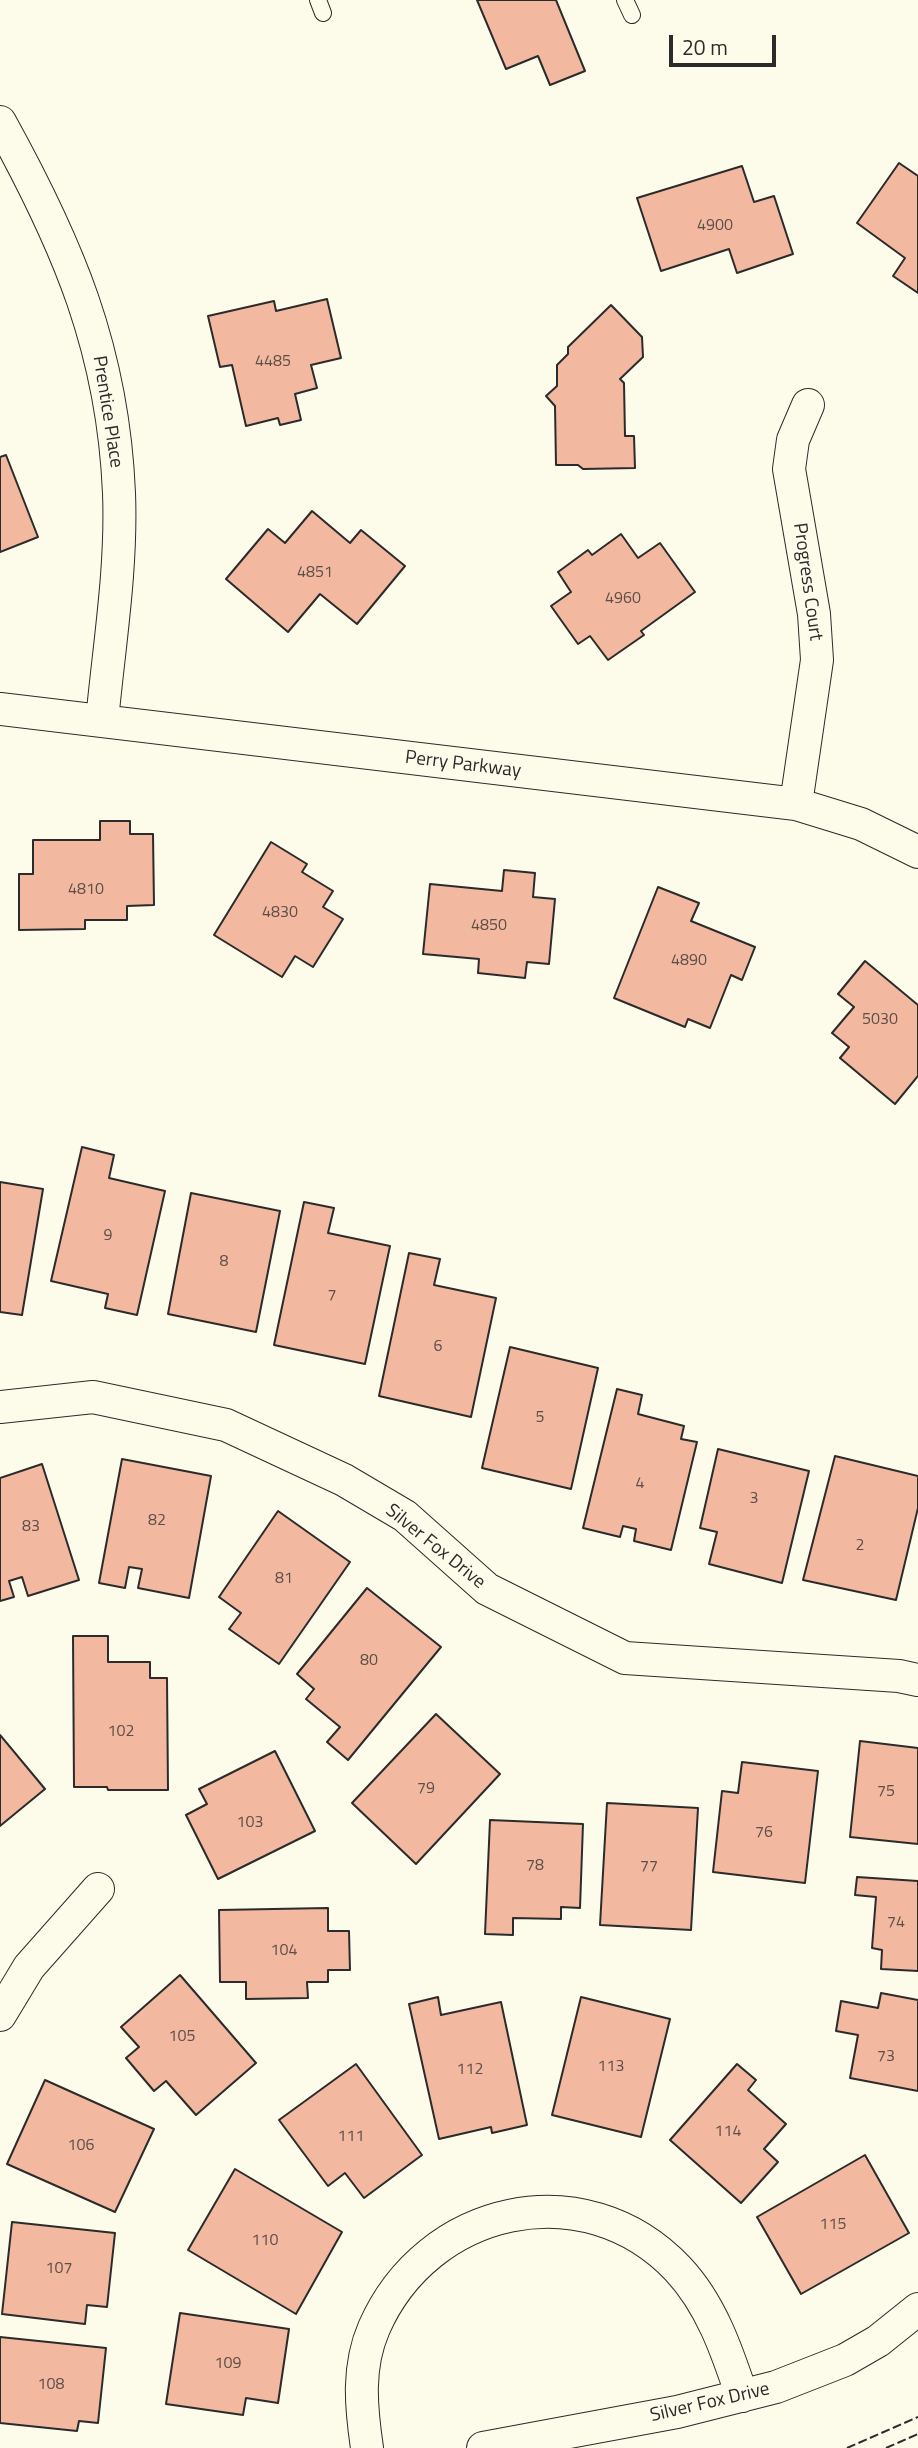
<!DOCTYPE html>
<style>
body{margin:0}
#map{position:relative;width:918px;height:2448px;overflow:hidden;background:#fdfbea;font-family:"Titillium Web",sans-serif}
canvas{display:block}
.scale{position:absolute;left:669px;top:35px;width:107px;height:32px;box-sizing:border-box;border:4px solid #2b2b2b;border-top:0;padding-left:9px;font-size:21px;line-height:24px;white-space:nowrap;color:#2b2b2b;-webkit-text-stroke:5px #fdfbea;paint-order:stroke}
</style>
<div id="map">
<canvas width="918" height="2448"></canvas>
<div class="scale">20 m</div>
</div>
<script>
const c = document.querySelector('canvas').getContext('2d');
c.lineJoin = 'round';
function paint(path, color) { c.fillStyle = color; c.fill(path, 'evenodd'); }
function stroke(path, color, width, dash) { c.strokeStyle = color; c.lineWidth = width; c.lineCap = dash ? 'butt' : 'round'; c.setLineDash(dash || []); c.stroke(path); }
function drawText(font, color, halo, rows, align = 'center') {
  c.font = font + ' "Titillium Web",sans-serif'; c.lineWidth = 5; c.setLineDash([]); c.textBaseline = 'middle'; c.strokeStyle = halo; c.fillStyle = color; for (const [text, x, y, turn = 0] of rows) {
    c.save(); c.translate(x, y); c.rotate((+turn || 0) * Math.PI / 180); c.textAlign = isNaN(turn) ? turn : align; if (halo) c.strokeText(text, 0, 0); c.fillText(text, 0, 0); c.restore();
  }
}
const building = new Path2D(`
 M477,0H556L585,71L550,85L538,56L506,69Z
 M899,163L918,176V293L893,276L905,258L857,223Z
 M742,166L754,202L774,196L793,254L737,273L729,249L661,271L637,198Z
 M327,299L341,358L311,365L317,388L295,394L301,420L280,425L278,418L246,426L232,365L220,367L208,316L274,301L276,311Z
 M611,305L642,337L643,357L620,379L624,383L625,436H634L635,468L583,469L578,465H556L555,406L546,396L557,386V365L568,354V347Z
 M6,455L38,537L0,552V457Z
 M312,511L350,543L361,530L405,566L357,624L320,594L288,632L226,579L268,529L285,543Z
 M621,534L638,558L660,543L695,592L641,631L644,635L608,660L590,636L578,644L551,606L571,592L558,572L588,550L592,555Z
 M100,821H130V834H153L154,905L127,906V920H85V929L19,930V874H33V840H100Z
 M271,842L307,864L302,872L333,891L323,907L343,919L313,967L295,956L282,977L214,935Z
 M504,870L535,873L533,897L555,899L549,964L527,962L525,978L478,973L479,959L423,954L430,884L502,891Z
 M658,887L699,903L691,921L755,947L742,980L731,975L710,1028L688,1019L685,1027L614,998Z
 M865,961L918,1005V1076L895,1104L840,1058L849,1047L832,1033L854,1007L838,994Z
 M82,1147L114,1155L109,1178L165,1191L137,1315L105,1308L108,1294L51,1281Z
 M0,1182L43,1189L22,1315L0,1312Z
 M191,1193L280,1211L256,1332L168,1314Z
 M304,1202L334,1208L328,1233L390,1246L365,1364L274,1345Z
 M409,1253L440,1259L434,1285L496,1298L471,1417L379,1396Z
 M510,1347L598,1368L571,1489L482,1468Z
 M617,1389L642,1395L638,1414L684,1426L681,1439L697,1442L671,1550L634,1541L636,1529L623,1526L620,1537L583,1528Z
 M718,1449L809,1471L782,1583L709,1564L717,1532L700,1528Z
 M835,1456L918,1476V1508L896,1600L803,1580Z
 M122,1459L211,1476L189,1598L138,1588L142,1569L129,1567L125,1588L99,1583Z
 M42,1464L79,1580L28,1596L22,1577L9,1581L14,1597L0,1601V1478Z
 M278,1511L350,1562L279,1664L229,1629L241,1613L219,1597Z
 M367,1588L441,1647L348,1760L327,1742L340,1727L306,1699L314,1689L297,1674Z
 M73,1636H108V1662H150V1678H167L168,1790H108L107,1787H74Z
 M436,1714L500,1774L416,1864L352,1803Z
 M0,1735L45,1789L0,1826Z
 M860,1741L918,1748V1844L850,1837Z
 M275,1751L315,1831L218,1879L186,1815L207,1804L199,1789Z
 M742,1762L818,1771L805,1883L713,1872L722,1791L738,1793Z
 M607,1803L698,1808L691,1930L600,1925Z
 M490,1820L583,1824L580,1908L561,1907V1919L513,1918V1935L485,1934Z
 M857,1877L918,1881V1971L881,1969L882,1950L872,1948L876,1897L855,1895Z
 M328,1908V1931H349L350,1970H328V1982H307L308,1998L246,1999V1982H220L219,1910Z
 M180,1975L256,2063L196,2115L166,2081L154,2091L126,2058L139,2047L121,2027Z
 M881,1993L918,2000V2091L850,2078L858,2035L836,2031L841,2001L878,2008Z
 M438,1997L441,2015L501,2002L527,2125L492,2133L491,2127L439,2139L409,2004Z
 M581,1997L670,2019L641,2137L552,2115Z
 M356,2064L422,2155L364,2198L345,2173L328,2186L279,2120Z
 M737,2064L756,2080L748,2090L786,2124L764,2149L778,2162L741,2203L670,2140Z
 M45,2080L154,2129L115,2212L7,2164Z
 M865,2155L909,2233L801,2294L757,2217Z
 M235,2169L342,2232L296,2314L188,2250Z
 M12,2222L115,2233L107,2307L87,2305L85,2324L2,2314Z
 M180,2313L289,2329L278,2403L246,2398L243,2415L166,2404Z
 M0,2337L106,2348L98,2423L79,2421L77,2431L0,2423Z`);
paint(building, '#f2b8a0');
stroke(building, '#2b2b2b', 2);
const service = new Path2D(`
 M318,0L323,13
 M625,0L632,15`);
const minor = new Path2D(`
 M0,122C68,245 113,350 119,493C122,569 109,646 102,721
 M0,709L796,804L861,824L918,852
 M796,804L817,660L814,614L789,469L793,440L808,405
 M0,1407L93,1397L226,1425L344,1480L405,1516L487,1589L625,1658L899,1676L918,1680
 M0,2015L29,1967L98,1889
 M367,2448C361,2407 357,2367 374,2328C427,2206 584,2170 678,2269C711,2304 727,2351 742,2396
 M483,2448L677,2412L776,2387L845,2360L878,2341L918,2309`);
stroke(service, '#2b2b2b', 18);
stroke(minor, '#2b2b2b', 34);
stroke(service, '#fdfbea', 16);
stroke(minor, '#fdfbea', 32);
stroke(new Path2D(`
 M847,2448L918,2417
 M886,2448L918,2434`), '#2b2b2b', 2, [9, 3.5]);
drawText('16px', '#5d4e48', null, [
 ["4900",715,226],
 ["4485",273,362],
 ["4851",315,573],
 ["4960",623,599],
 ["4810",86,890],
 ["4830",280,913],
 ["4850",489,926],
 ["4890",689,961],
 ["5030",880,1020],
 ["9",108,1236],
 ["8",224,1262],
 ["7",332,1296],
 ["6",438,1347],
 ["5",540,1418],
 ["4",640,1484],
 ["3",754,1499],
 ["82",157,1521],
 ["83",31,1527],
 ["2",860,1546],
 ["81",284,1579],
 ["80",369,1661],
 ["102",121,1732],
 ["79",426,1789],
 ["75",886,1792],
 ["103",250,1823],
 ["76",764,1833],
 ["78",535,1866],
 ["77",649,1867],
 ["74",896,1923],
 ["104",284,1951],
 ["105",182,2037],
 ["73",886,2057],
 ["113",611,2067],
 ["112",470,2070],
 ["114",728,2132],
 ["111",351,2137],
 ["106",81,2146],
 ["115",833,2225],
 ["110",265,2241],
 ["107",59,2269],
 ["109",228,2364],
 ["108",51,2385]
]);
drawText('19px', '#2b2b2b', '#fdfbea', [
 ["Prentice Place",107,412,81],
 ["Progress Court",807,582,82],
 ["Perry Parkway",463,765,7],
 ["Silver Fox Drive",435,1547,39],
 ["Silver Fox Drive",710,2403,-13]
]);
</script>
